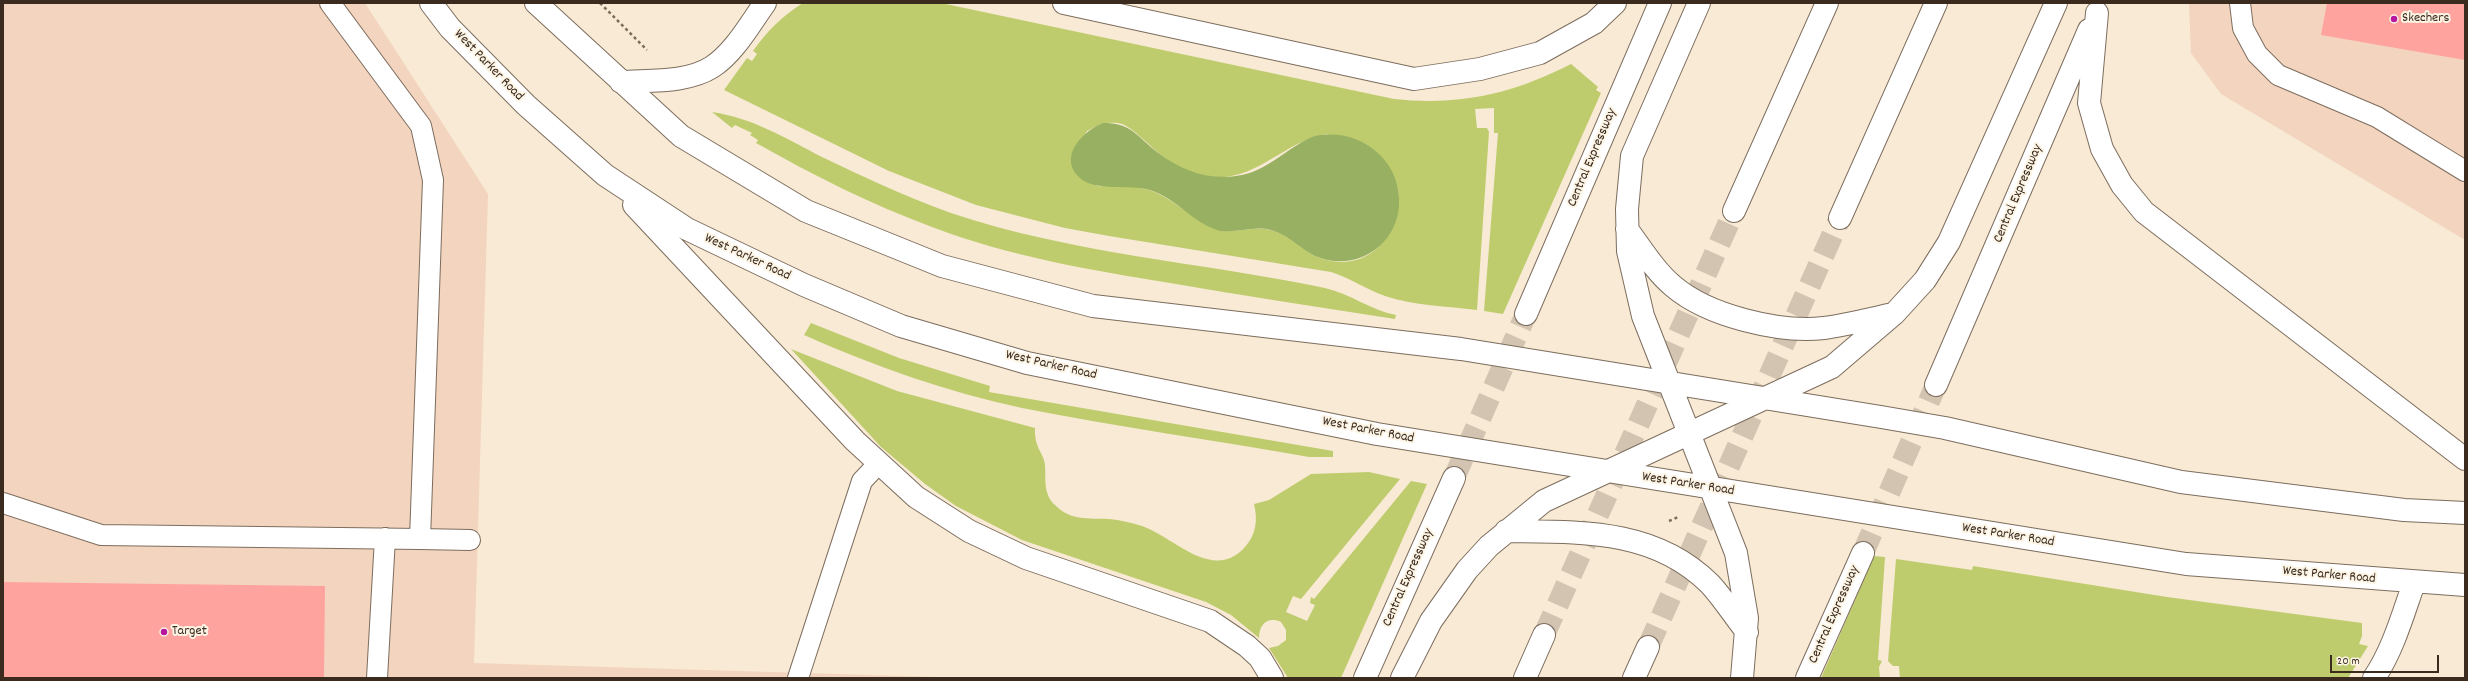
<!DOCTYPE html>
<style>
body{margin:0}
#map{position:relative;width:2468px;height:681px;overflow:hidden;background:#f8ead4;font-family:Dekko,sans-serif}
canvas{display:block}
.frame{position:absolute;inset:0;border:4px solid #3b2a1e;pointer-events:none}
.scale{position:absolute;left:2330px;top:655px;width:109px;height:18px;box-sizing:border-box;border:2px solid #3b2a1e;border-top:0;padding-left:5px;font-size:12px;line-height:14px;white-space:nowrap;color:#3b2a1e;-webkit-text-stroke:3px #fcf5e5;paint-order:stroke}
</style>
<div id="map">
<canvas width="2468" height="681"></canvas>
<div class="frame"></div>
<div class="scale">20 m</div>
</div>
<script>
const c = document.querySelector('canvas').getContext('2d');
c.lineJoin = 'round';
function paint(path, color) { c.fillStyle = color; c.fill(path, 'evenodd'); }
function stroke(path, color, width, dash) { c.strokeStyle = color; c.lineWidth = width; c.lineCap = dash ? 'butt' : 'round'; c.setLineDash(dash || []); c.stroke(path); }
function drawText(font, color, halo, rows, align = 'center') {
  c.font = font + ' Dekko,sans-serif'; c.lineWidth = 4; c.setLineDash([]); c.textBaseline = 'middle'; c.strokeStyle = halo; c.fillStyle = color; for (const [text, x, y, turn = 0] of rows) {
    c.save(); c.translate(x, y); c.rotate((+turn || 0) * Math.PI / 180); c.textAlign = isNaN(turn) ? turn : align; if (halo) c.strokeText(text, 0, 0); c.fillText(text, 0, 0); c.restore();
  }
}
paint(new Path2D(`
 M3,3H365L488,194L474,663L969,678H3Z
 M2189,3H2465V240L2221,94L2191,53Z`), '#f3d4bf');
paint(new Path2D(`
 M803,3H941L1394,99C1460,106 1512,94 1571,64L1598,87L1596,90L1601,93L1503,314L1484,311L1498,133H1494V108L1475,109L1477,128H1487L1489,132L1477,310C1447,306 1414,306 1385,296C1366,289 1350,278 1331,272L1109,236L1065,228L976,205L889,171L724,90L747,58L752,61L757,54L753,51C767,31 782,16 803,3ZM1103,123C1109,123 1116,122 1122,124C1130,127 1137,134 1144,140C1159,154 1177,170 1197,175C1255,188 1277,143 1327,134L1398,188C1402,234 1369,275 1320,258C1303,252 1292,236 1274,231C1255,225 1238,234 1223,230C1196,224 1178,201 1152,191C1141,187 1127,185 1116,185C1110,185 1103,187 1098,186C1090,184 1080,173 1073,168L1071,157L1087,131Z
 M712,112C753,118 785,138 822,157C864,177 906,197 951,213C1073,254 1200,262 1325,288C1351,294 1370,310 1396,315L1395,319C1320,307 1245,296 1170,283C1089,270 1008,256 932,227C870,204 813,175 756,143L758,140L750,135L752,133L735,125L732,128Z
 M811,323L899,358L990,386L989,392L1333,451V457H1309C1213,440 1117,427 1022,408C947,392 874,366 804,335Z
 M791,349L897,391L1035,428C1034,448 1044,453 1045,465C1046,480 1043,494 1055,505C1071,521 1088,518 1109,519C1120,520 1132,523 1142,526C1174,537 1213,583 1245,547C1256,535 1258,520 1254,504L1269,500L1311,474L1369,472L1400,479L1301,599L1293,596L1286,612L1307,621L1315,605L1310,603L1311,597L1314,599L1411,481L1427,484L1341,678H1288L1269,648L1278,646L1286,640V630L1281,622C1268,616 1259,624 1259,638L1231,615L1206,602L1022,540L956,506L925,484L881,447Z
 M1874,556L1885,557L1878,660L1882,661L1879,667L1880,678H1821Z
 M1896,559L1972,570L1973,566L2167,597L2362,623V636L2359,644L2368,646L2348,678H1900L1899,666H1893L1888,661Z`), '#bfcc6e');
paint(new Path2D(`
 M1103,123C1130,122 1138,137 1157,152C1183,172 1210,181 1242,175C1269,170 1290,145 1315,136C1359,127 1402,159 1399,206C1396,247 1354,273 1315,256C1300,249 1290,236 1274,231C1254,224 1235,235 1217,230C1192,222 1176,198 1150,190C1130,184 1095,192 1080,178C1057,157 1083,131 1103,123Z`), '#97b061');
paint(new Path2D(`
 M2327,3H2465V60L2321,35Z
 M3,582L325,586L324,678H3Z`), '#ffa39f');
stroke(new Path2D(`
 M1454,478L1526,314
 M1863,553L1936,385`), '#d2c4b0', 22, [22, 11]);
stroke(new Path2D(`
 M1544,635L1734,211
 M1648,647L1840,218`), '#d2c4b0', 22, [22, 11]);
const service = new Path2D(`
 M2240,3L2243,28L2257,54L2278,75L2377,117L2465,171
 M3,503L101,535L420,539L433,180L421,126L330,3
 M420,539L470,540
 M377,678L385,538
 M798,678L862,481L878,464`);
const secondary = new Path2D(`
 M431,3L450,28L526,105L605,175L687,229L804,285L901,326L1027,363L1377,434L2186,564L2465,585
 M536,3L681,136L806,211L942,266L1093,306L1461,349L1881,417L1945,428L2181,482L2404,510L2465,513
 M1064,3L1414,79L1480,69L1540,53L1594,23L1615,3
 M1699,3L1632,156L1627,209L1628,251L1643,316L1736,553L1747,618L1742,678
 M2097,13L2089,103L2102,149L2122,185L2144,212L2465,459
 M621,82C650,80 687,83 712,67C734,53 750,24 765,3
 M634,205L855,441L916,497L969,531L1026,558L1210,621L1247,646L1260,658L1272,678
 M1627,229C1641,248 1655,271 1673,286C1708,316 1779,333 1824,328C1847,325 1870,319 1893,314
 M1526,314L1660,3
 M1936,385L2089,30
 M1506,531C1579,532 1654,528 1710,584C1723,598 1735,617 1747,632
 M1365,678L1454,478
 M1402,678L1431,621L1467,570L1489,546L1544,501L1832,367L1894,314L1925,280L1949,242L2056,3
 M1807,678L1863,553
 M2374,678C2393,650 2403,614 2414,583`);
const motorway = new Path2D(`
 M1734,211L1827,3
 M1840,218L1936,3
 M1525,678L1544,635
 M1634,678L1648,647`);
stroke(service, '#7d6d5e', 22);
stroke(secondary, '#7d6d5e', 24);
stroke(motorway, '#7d6d5e', 24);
stroke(new Path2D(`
 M600,3L647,50
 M1669,521L1678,517`), '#7d6d5e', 2.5, [3, 3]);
stroke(service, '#fff', 20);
stroke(secondary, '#fff', 22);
stroke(motorway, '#fff', 22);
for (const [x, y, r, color] of [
 [2394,19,4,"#b5179e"],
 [164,632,4,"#b5179e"]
]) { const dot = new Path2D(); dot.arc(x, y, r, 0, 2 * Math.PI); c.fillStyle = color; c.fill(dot); stroke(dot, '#fcf5e5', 1.5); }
drawText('14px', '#3b2a1e', '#fcf5e5', [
 ["Skechers",2402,19],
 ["Target",172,632]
], 'left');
drawText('14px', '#3b2a1e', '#fcf5e5', [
 ["West Parker Road",488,66,46],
 ["Central Expressway",1593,158,-67],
 ["Central Expressway",2019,194,-67],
 ["West Parker Road",747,258,25],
 ["West Parker Road",1051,366,13],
 ["West Parker Road",1368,431,11],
 ["West Parker Road",1688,485,9],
 ["West Parker Road",2008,536,9],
 ["West Parker Road",2329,576,5],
 ["Central Expressway",1409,578,-66],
 ["Central Expressway",1835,615,-66]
]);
</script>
